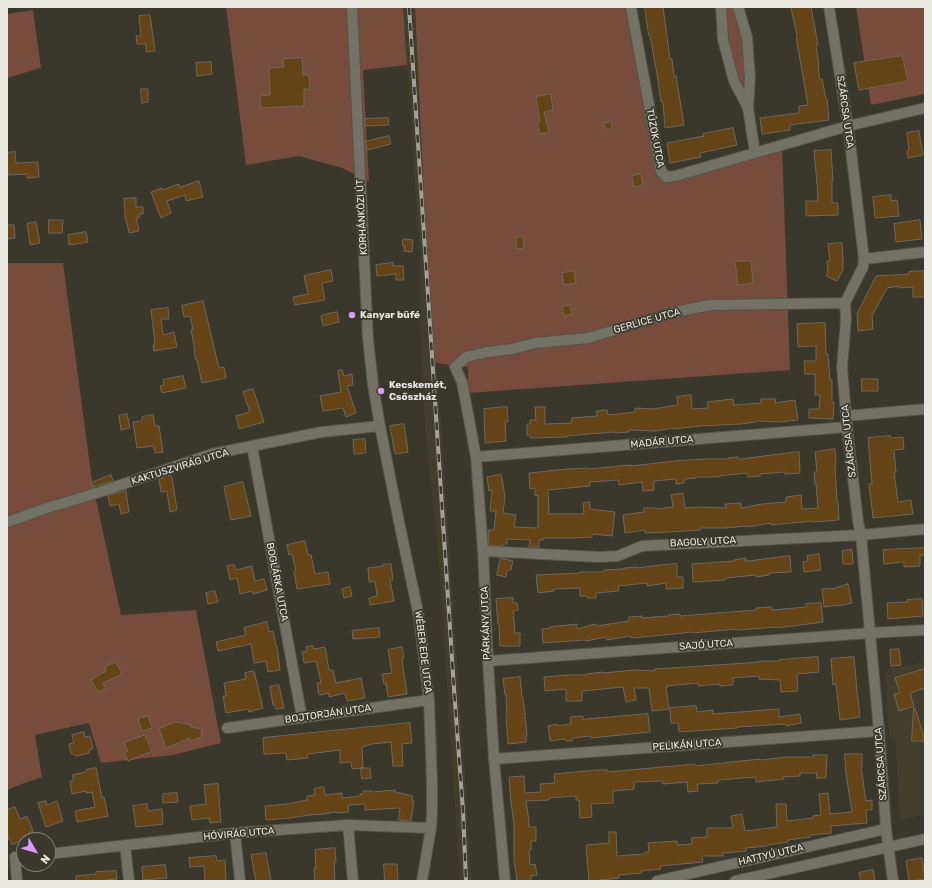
<!DOCTYPE html>
<meta charset="utf-8">
<style>
body{margin:0}
#map{position:relative;width:932px;height:888px;overflow:hidden;background:#39382b;font-family:Rubik,sans-serif}
canvas{display:block}
.frame{position:absolute;inset:0;border:8px solid #eae9e1;pointer-events:none}
.north{position:absolute;left:16px;top:832px;width:40px;height:40px;box-sizing:border-box;background:#39382b;border:1px solid #807f74;border-radius:50%;rotate:128deg;font-size:11px;font-weight:700;line-height:16px;text-align:center;color:#eae9e1}
.north::after{content:'';display:block;margin:auto;width:14px;height:18px;background:#d39cfd;clip-path:polygon(50% 0,100% 100%,50% 72%,0 100%)}
</style>
<div id="map">
<canvas width="932" height="888"></canvas>
<div class="frame"></div>
<div class="north">N</div>
</div>
<script>
const c = document.querySelector('canvas').getContext('2d');
c.lineJoin = 'round';
function paint(path, color) { c.fillStyle = color; c.fill(path, 'evenodd'); }
function stroke(path, color, width, dash) { c.strokeStyle = color; c.lineWidth = width; c.lineCap = dash ? 'butt' : 'round'; c.setLineDash(dash || []); c.stroke(path); }
function drawText(font, color, halo, rows, align = 'center') {
  c.font = font + ' Rubik,sans-serif'; c.lineWidth = 3.5; c.setLineDash([]); c.textBaseline = 'middle'; c.strokeStyle = halo; c.fillStyle = color; for (const [text, x, y, turn = 0] of rows) {
    c.save(); c.translate(x, y); c.rotate((+turn || 0) * Math.PI / 180); c.textAlign = isNaN(turn) ? turn : align; if (halo) c.strokeText(text, 0, 0); c.fillText(text, 0, 0); c.restore();
  }
}
paint(new Path2D(`
 M403,7H415L424,200L441,422L472,881H460L438,547L425,431L420,321V257Z
 M925,661V815L900,820L895,741L889,735L885,670L912,665Z`), '#413f2b');
paint(new Path2D(`
 M226,7H403L407,65L363,70L369,182L342,168L299,156L246,165Z
 M415,7H627L660,174L782,145L790,370L468,393V367L435,363L424,200Z
 M725,7H735L741,29L746,82L744,86L741,85L730,50L727,33Z
 M856,7H925V94L871,105Z
 M33,10L41,68L7,78V14Z
 M7,263H63L92,481L121,615L196,610L221,743L173,755L101,763L89,723L35,735L42,777L19,785L7,790Z`), '#774c3c');
const building = new Path2D(`
 M645,7H663L670,59H672L674,76H676L684,125L665,128L663,102H661L658,80L650,35H649Z
 M791,7H811L818,45L816,46L819,65L818,66L820,80L822,79L826,99H827L829,120L790,125V130L762,134L760,118L799,113V106L808,105L796,37L797,36Z
 M150,15L155,51L146,52V44H137L136,36H141L139,16Z
 M902,56L908,81L859,90L854,63Z
 M302,58L303,75H309L310,89H304V106L261,108L260,96L270,95L269,68L284,67L283,59Z
 M211,62L212,74L197,76L196,63Z
 M141,89H148V102L142,103Z
 M551,94L553,110L544,112L549,132L540,134L537,123L540,122L536,97Z
 M388,118L389,125L365,126V119Z
 M611,122L612,129L606,130L604,123Z
 M733,128L737,145L700,153L701,157L670,163L667,143L704,136L703,134Z
 M919,131L923,155L908,158L907,151L909,150L907,133Z
 M389,136L391,144L367,150L365,142Z
 M831,150L833,181H832V203H838V215L806,216V201H817L818,195L814,151Z
 M15,152L16,163L38,162L39,177L27,178V174L8,175L7,153Z
 M641,174L643,185L634,187L632,176Z
 M199,181L203,197L186,201L185,195L167,201L171,213L161,218L151,192L162,188V190L179,184L180,187Z
 M891,195V201L897,200L899,216L875,218L873,197Z
 M136,198V207H143V214H139V218H136L139,231L129,233L125,216L124,199Z
 M49,220H63L62,233H49Z
 M920,220L922,239L896,242L894,224Z
 M36,222L40,243L30,245L27,224Z
 M7,225H14L15,238L7,239Z
 M86,232L88,242L69,245L68,235Z
 M516,237H523L524,248L517,249Z
 M403,239L413,240L412,252L404,251L405,246H403Z
 M842,243L843,258V270L837,281L826,276L828,272L827,261H830L828,244Z
 M751,261L753,283L738,285L735,262Z
 M393,263V266H403L404,280H396V274L377,276L376,265Z
 M331,270L333,281L322,283L325,300L295,305L293,297L308,294L304,276Z
 M574,271L576,283L564,285L562,273Z
 M924,271L925,297H913V287L899,288V286L887,288L872,316L873,329L858,331L857,314L876,276L909,274V272Z
 M203,301L219,368L224,367L226,378L202,383L197,360H196L194,351H195L191,330H193L190,316L184,317L182,306Z
 M570,305L572,314L564,316L562,307Z
 M168,308L169,319H161L163,335L174,332L177,347L154,351L153,345L155,344L151,310Z
 M337,312L339,322L323,326L321,316Z
 M825,323L826,354H828L830,380H832V402H834L833,419L809,418V409H819L820,395H815V374H805L804,361H816V346L798,347L797,324Z
 M342,370L344,376L352,374L353,385L347,386L356,413L346,417L343,408L323,411L320,396L341,392L338,371Z
 M183,376L186,388L162,393L160,386L164,385L163,380Z
 M862,379H878V391H862Z
 M253,389L264,422L239,429L236,416L250,412L243,392Z
 M691,395L692,409L708,408L707,402L733,399L734,405L761,403V399H776L775,403L795,400L798,420L780,422L755,421V422L741,424L700,426L674,429V428L655,431L629,430V432L615,433L614,432L588,434L567,436V437L530,438V435H527V424H530V420H536L535,407H545V424L572,423L571,418L597,416L596,411L607,410L608,415L635,412V408L652,409L678,405L677,397Z
 M507,407L508,422H505L506,441L485,443L484,409Z
 M127,414L130,428L121,430L119,416Z
 M153,415L155,426H159L163,452L155,453L154,446L137,448L133,422L142,421V417Z
 M404,424L408,452L395,454L390,426Z
 M890,436V438L903,437L904,449L894,450L896,472H894L898,502L911,500L913,514L873,518L869,484H872L868,438Z
 M365,439L366,453L354,454L353,440Z
 M835,449L836,465H835L837,502H838L839,520L813,522V521L771,525V523L748,527V526L724,528H700V530L669,532L645,533V530L625,533L623,515L644,512V508H656V509L673,507L671,495L683,493L685,508L699,507L726,508L725,504L741,503V508L762,504L786,502V497L801,495L802,509L818,508L816,484H815L814,472H817L815,452Z
 M799,452L800,473L785,474V472L760,474V476L748,477L747,473L719,476V477H696V478L684,479V483L676,484V479L654,481V490L643,491L642,482L619,485L618,480L590,482V486L548,490L549,514H584L583,503L590,502V509L615,512L612,536L592,534V537L574,538H543V540H539V547H529L530,540L507,539V544H503V546L489,545L488,530H494L496,511H490L492,490L489,491L487,477L501,474L505,496L503,513L516,515L514,527L538,528V495L535,496V488L530,489L529,473L567,469L589,468V469L631,465V466L674,461L704,459H728V458L738,457V459Z
 M111,475L113,481L93,487L91,483Z
 M171,475V477H172L177,510L170,512L167,491L161,492L159,479L164,478V477Z
 M243,482L251,516L231,520L224,487Z
 M126,491L129,512L121,514L119,504L110,506L108,496Z
 M305,541L308,555H311L315,574L328,572L330,584L297,589L294,571L296,570L292,554L289,555L287,545Z
 M925,548V555H920V566L904,567V562L884,564L883,550Z
 M852,550L853,564H843L842,551Z
 M819,554L821,570L804,572L803,562L808,561L807,556Z
 M790,556L791,572L769,573V575L756,577V575L726,578V580L693,582L692,564L734,561V560L746,558V561Z
 M501,558L513,561L511,570H507L506,577L497,575Z
 M391,564L393,580H390L394,601L370,605L369,598L377,596L375,581L369,582L368,568L383,566V565Z
 M677,564V577H683V588L666,589V583L647,586V583L618,586L619,591L596,593V598H587V596H580V588L554,589V591L538,593L536,575L580,573V572H604V570L624,569V568L638,567V568L661,565Z
 M234,565L236,570L252,566L255,581L264,579L267,590L253,594L252,591L240,594L237,578L230,580L227,566Z
 M848,584L852,603L839,606V605L824,607L822,589L831,588V589Z
 M350,587L352,596L344,598L342,589Z
 M215,591L218,602L208,604L206,593Z
 M513,598V603H517L518,610L513,611L515,633H520V646H500L499,624H498L496,599Z
 M922,599L923,616L888,619L887,603L907,602V600Z
 M821,603L823,622L777,628V627L738,630V629L692,633V632L664,635L631,638L630,636L607,640L606,637L586,641L585,640L543,643L542,629L550,628V627L577,624V629L596,624L597,626L629,621V617L642,616V618L668,616V615L680,614V616L756,610V608L771,607L772,610L806,607V604Z
 M267,622L269,632L273,631L276,646H277L280,670L268,672L266,661L254,663L251,644L218,651L216,642L246,635L244,628Z
 M379,628L380,637L353,639L352,631Z
 M313,646L314,649L325,647L329,670H333L336,683L361,678L365,698L347,701L345,693L329,697V693L319,695L317,683H321L316,661L304,663L302,652L307,651L306,647Z
 M402,647L404,658L402,659L407,694L388,697L386,683L384,684L382,674L392,673L388,650Z
 M899,649L901,665L891,666L890,650Z
 M818,657L819,672L797,674L798,691L781,692L780,680L759,679V676L733,678V685L720,686L719,684L698,686V683L667,686L668,687H666L669,709L652,711L649,688H634L636,700L626,702L623,687L582,691V701H566V689L545,691L544,677L568,675H586V674L603,672V673L634,670L655,671V669L732,664L759,662V661H779V660Z
 M854,657L857,691L860,717L840,720L836,684L833,685L831,659Z
 M116,662L122,674L103,683L106,688L98,692L91,680L106,671L105,667Z
 M925,669V688L910,693L914,706L899,711L894,694L900,693L895,678Z
 M254,671L263,708L249,712L248,709L226,713L223,696H226L224,683L246,679L245,673Z
 M520,677L522,697H523L525,714V713L527,736H526V742L508,744L506,715H507L506,694L505,695L503,679Z
 M279,685L284,708L276,709L275,705H273L270,687Z
 M696,706L697,712L713,710V714L779,709V717L800,714L801,723L786,726L785,724L737,727V728L722,729L679,732L678,723H671L670,708Z
 M914,708H915L925,741H912Z
 M648,714L650,732L591,738V736L572,738V741H566L565,739L550,741L548,726L557,724V726L571,724L570,717L583,716V719Z
 M148,716L152,728L142,731L138,719Z
 M176,722L191,725V727L202,729L201,737L191,741L190,738L166,748L159,729Z
 M410,723L412,743L402,744L403,766H393L391,742L372,744L362,747L363,768L352,769L351,762L340,763V750L307,754L308,758L287,760L286,753L264,754L263,738Z
 M84,732L85,737L90,736L93,749L89,750V753L76,756L71,753L69,744L74,743L72,735Z
 M145,735L152,751L128,761L124,753L128,751L124,743Z
 M845,754H862V767H861L866,801L872,800V810H866L867,823L831,826V833L810,835V837L788,840V842L767,845V846L746,848V851L723,853V856H702L703,862L660,866L661,869L641,871V873L619,875V878L600,880V881H589L586,845L609,843V832H616L617,856L645,854V852H649L648,843L677,841L678,845L692,844L691,838L707,837V828H733L731,816L742,814L745,831L777,827L776,804H786L787,821L813,818V816L821,815L819,794L828,793L830,814L852,812L846,774Z
 M813,755H827L826,778H816L817,773H800V776L783,777L784,779L756,782V777L718,780V783L697,784L698,791L688,792L687,782L663,784V781L634,782V789L613,791V803L591,804L592,817L580,818L579,800H576V796L549,798V800L526,801L529,821V827H536V841H531V850H529L530,865L535,864L537,875L531,876V881H517L514,859V824L511,803L509,777L524,776L525,793L541,792L540,784L555,783L554,774L597,770H607V772L674,766L695,764V766L760,759V760L787,757H813Z
 M96,768L102,798L104,797L108,816L77,822L75,811L95,807L92,792L86,793V791L72,794L70,781H74L72,775L86,772V770Z
 M361,768H370L371,778L362,779Z
 M218,784L221,822L210,823L209,818L192,820L190,806L206,804L204,785Z
 M324,787L325,795L342,793V798L360,796V794H363V791H372V792L395,790V792L413,796L412,801H414L411,821L398,820L400,808L365,810V804L348,805L349,812L336,813V812L317,815V814L290,818L266,820L265,806L287,804L307,800V796L315,795L314,789Z
 M177,793L178,802L163,803V794Z
 M46,801L47,805L57,801L63,821L46,827L38,803Z
 M147,804L148,811L162,809L163,824L136,827L133,806Z
 M15,807L20,819L27,816L33,831L25,835L26,837L22,839V840L12,845L7,834V810Z
 M335,848L336,862H334L335,881H315L314,868H316L315,850Z
 M266,853L271,881H256L251,855Z
 M216,856L217,861L225,860L226,881H205L204,866L190,867L189,858Z
 M922,858L925,879L909,881L906,861Z
 M384,864H397L398,881H385Z
 M165,865L167,878L143,880L142,867Z
 M873,870L875,881H861L859,873Z
 M116,871L117,879L106,880V881H76V876L96,874V872Z`);
paint(building, '#644316');
stroke(building, '#71675b', 1);
const minor = new Path2D(`
 M352,7L368,339L373,385L380,426L399,522L419,617L429,700L432,782V813L431,828L422,881
 M631,7L661,171L666,177L675,176L848,126L925,108
 M721,7L723,40L734,81L747,106
 M738,7L747,37L750,78L748,108L755,153
 M829,7L848,126L864,259L863,267L845,303L846,319L842,367L847,427L858,521L861,535L879,731L886,829L893,881
 M864,259L925,252
 M846,416L925,409
 M252,446L302,718
 M476,457L847,427
 M7,522L47,508L103,491L212,454L322,432L380,426
 M483,551L599,557L618,556L642,546L861,535L925,529
 M488,661L870,633L925,630
 M227,728L429,700
 M494,759L879,731
 M348,825L353,881
 M235,833L240,881
 M125,845L129,881
 M48,854L235,833L348,825L431,828
 M17,881L15,857L24,856
 M505,881L494,759L488,661L483,551L476,457L462,382L455,367L466,357L487,352L512,349L535,343L588,338L675,312L710,305L845,303
 M657,881L886,829
 M735,881L925,839`);
stroke(minor, '#555449', 12);
stroke(minor, '#747264', 10);
const rail = new Path2D(`
 M409,7L454,689L463,811L466,881`);
stroke(rail, '#a3a298', 4);
stroke(rail, '#39382b', 2.5, [8]);
for (const [x, y, r, color] of [
 [352,315,4,"#d39cfd"],
 [381,391,4,"#d39cfd"]
]) { const dot = new Path2D(); dot.arc(x, y, r, 0, 2 * Math.PI); c.fillStyle = color; c.fill(dot); stroke(dot, '#39382b', 1.5); }
drawText('10px', '#eae9e1', '#39382b', [
 ["SZÁRCSA UTCA",845,112,82],
 ["TÚZOK UTCA",655,138,79],
 ["KORHÁNKÖZI ÚT",362,217,-93],
 ["GERLICE UTCA",647,321,-16],
 ["SZÁRCSA UTCA",849,441,-96],
 ["MADÁR UTCA",662,442,-5],
 ["KAKTUSZVIRÁG UTCA",180,467,-17],
 ["BAGOLY UTCA",703,542,-3],
 ["BOGLÁRKA UTCA",277,582,79],
 ["PÁRKÁNY UTCA",486,623,-92],
 ["SAJÓ UTCA",706,645,-4],
 ["WÉBER EDE UTCA",423,652,83],
 ["BOJTORJÁN UTCA",328,714,-8],
 ["PELIKÁN UTCA",687,745,-4],
 ["SZÁRCSA UTCA",881,764,-94],
 ["HÓVIRÁG UTCA",239,834,-5],
 ["HATTYÚ UTCA",771,855,-13]
]);
drawText('bold 10px', '#eae9e1', '#39382b', [
 ["Kanyar büfé",360,315],
 ["Kecskemét,",389,385],
 ["Csőszház",389,397]
], 'left');
</script>
